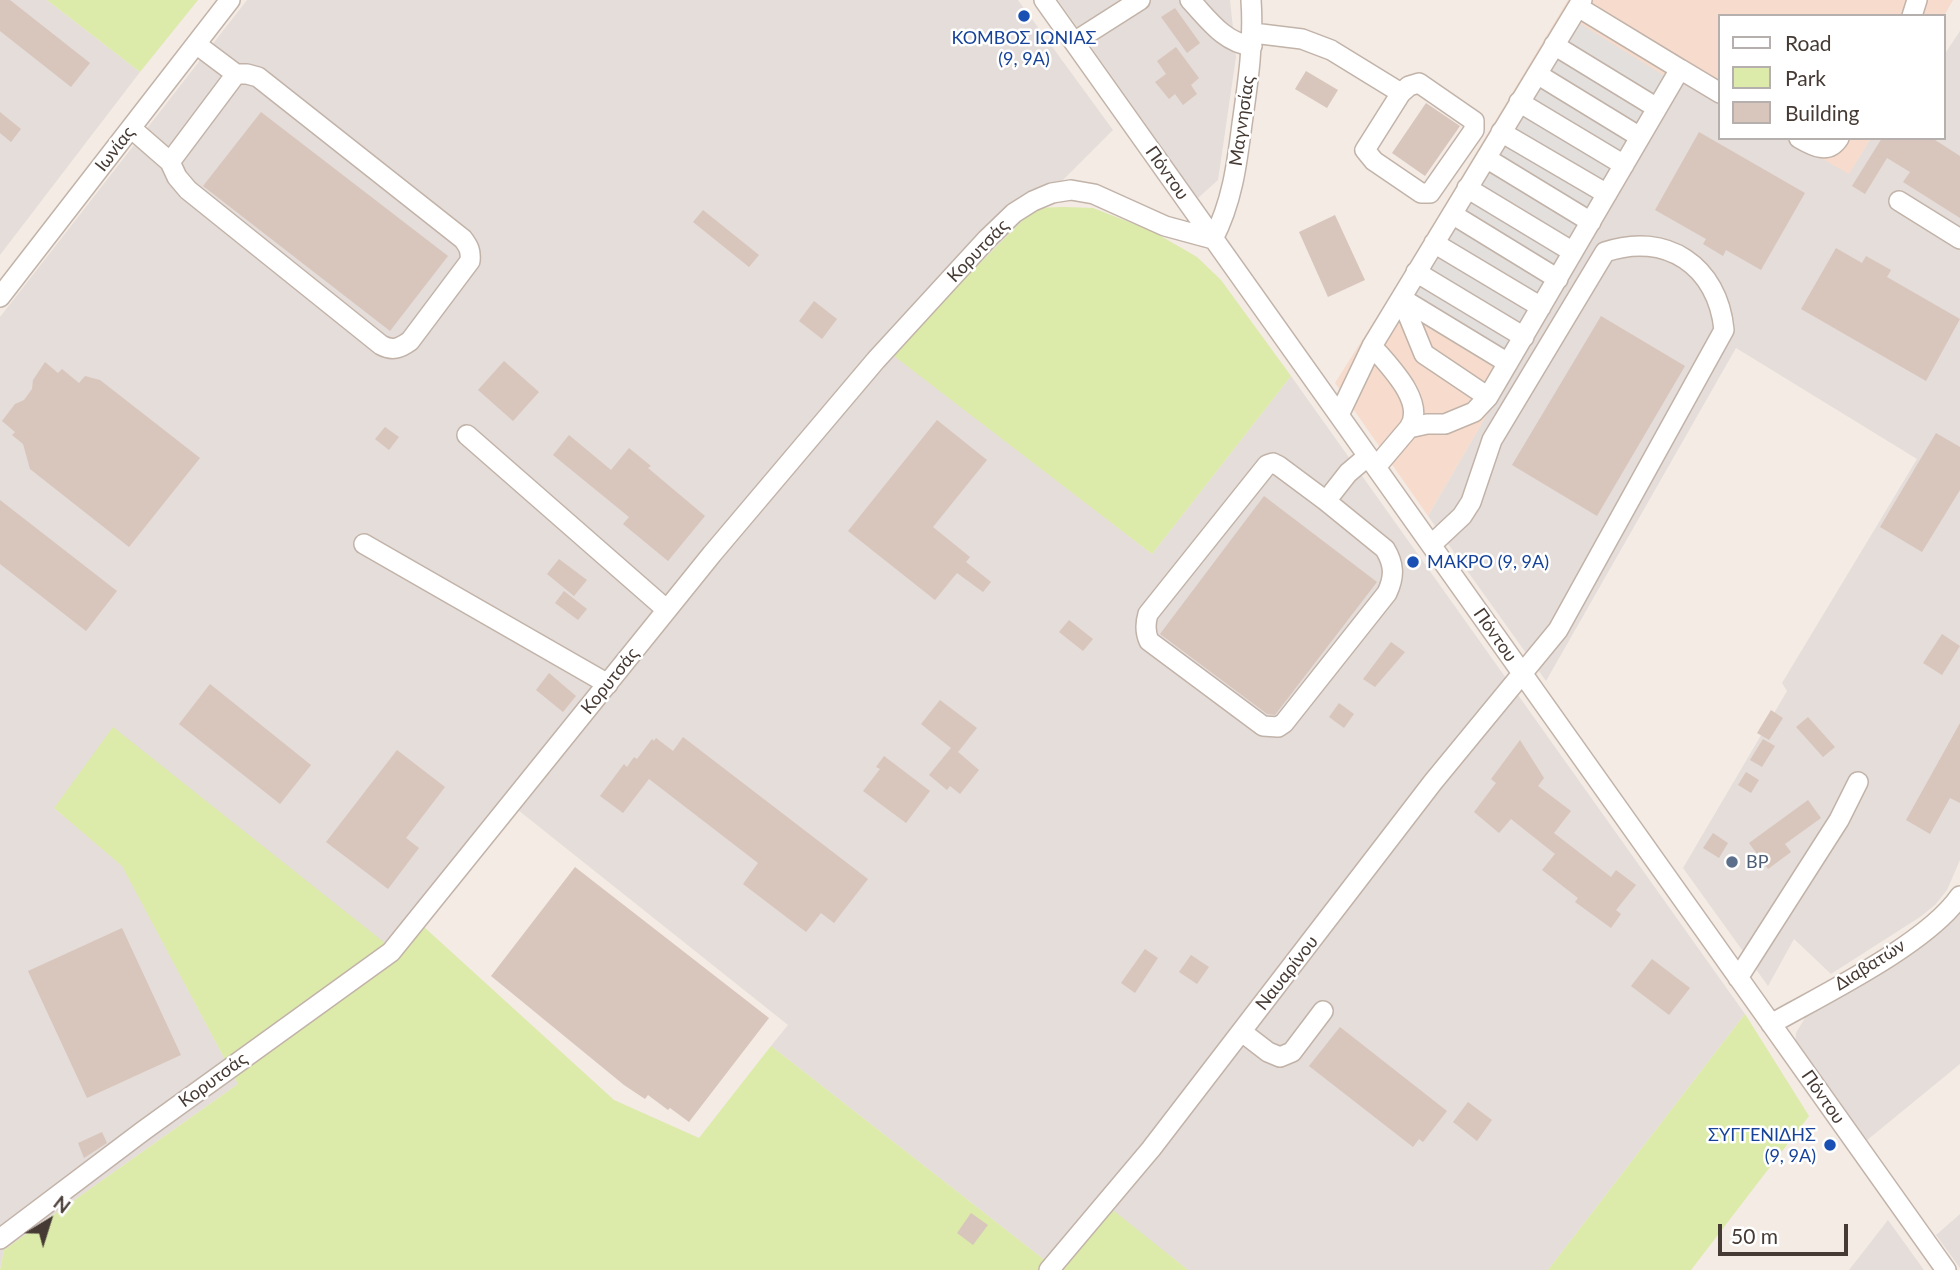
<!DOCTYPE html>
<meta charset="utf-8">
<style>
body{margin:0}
#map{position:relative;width:1960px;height:1270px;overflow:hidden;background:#f3ebe4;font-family:Lato,sans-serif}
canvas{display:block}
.legend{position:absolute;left:1718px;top:14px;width:228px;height:126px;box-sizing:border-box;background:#fff;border:2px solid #b5b0ae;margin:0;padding:9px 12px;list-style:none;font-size:21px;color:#463a34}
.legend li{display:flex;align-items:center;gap:14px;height:35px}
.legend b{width:35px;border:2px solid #b5b0ae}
.north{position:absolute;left:14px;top:1186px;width:70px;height:70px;-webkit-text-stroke:5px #fff;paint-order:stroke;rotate:38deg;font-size:19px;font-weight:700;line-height:28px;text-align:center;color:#463a34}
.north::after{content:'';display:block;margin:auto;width:24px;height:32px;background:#463a34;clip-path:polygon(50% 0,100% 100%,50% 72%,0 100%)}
.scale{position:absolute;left:1718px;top:1224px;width:130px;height:32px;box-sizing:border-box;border:4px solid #463a34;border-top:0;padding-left:9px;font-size:21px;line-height:24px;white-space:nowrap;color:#463a34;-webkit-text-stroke:5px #fff;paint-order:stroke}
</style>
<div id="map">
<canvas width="1960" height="1270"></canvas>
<ul class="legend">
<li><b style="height:9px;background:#fff"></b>Road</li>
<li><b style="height:19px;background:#dceaaa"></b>Park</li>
<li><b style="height:19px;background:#d8c6bc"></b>Building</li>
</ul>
<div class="north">N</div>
<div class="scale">50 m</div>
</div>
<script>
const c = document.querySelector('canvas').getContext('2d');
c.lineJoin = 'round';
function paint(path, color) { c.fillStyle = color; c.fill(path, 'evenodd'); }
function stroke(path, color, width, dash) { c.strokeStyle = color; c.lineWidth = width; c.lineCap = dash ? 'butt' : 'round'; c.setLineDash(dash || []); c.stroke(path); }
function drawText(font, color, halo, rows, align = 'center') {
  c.font = font + ' Lato,sans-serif'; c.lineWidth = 5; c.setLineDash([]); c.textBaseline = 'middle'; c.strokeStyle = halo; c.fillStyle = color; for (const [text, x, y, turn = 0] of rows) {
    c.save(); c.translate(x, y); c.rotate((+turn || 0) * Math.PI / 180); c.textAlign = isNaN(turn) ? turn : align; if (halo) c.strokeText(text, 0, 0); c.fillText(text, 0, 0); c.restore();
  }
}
paint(new Path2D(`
 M1568,0H1953L1944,16H1720V101L1682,80L1428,516L1335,383L1390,296Z
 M1786,138H1871L1849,175Z`), '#f7dccd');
paint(new Path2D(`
 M0,0H47L140,72L0,255Z
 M247,0H1018L1113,130L891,352L1152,554L1291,376L1745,1014L1548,1270H1188L1109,1208L1056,1269L771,1046L788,1025L518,810L401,955L54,808L122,865L238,1084L4,1250L0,1269V317Z
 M1058,0H1230L1236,57L1218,180L1198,198Z
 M1960,31V860L1947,890L1935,905L1920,917L1831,974L1794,939L1768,986L1683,868L1787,691L1782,683L1917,459L1736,348L1546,681L1428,516L1682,79L1720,101V138H1786L1849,174L1871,138H1944V55Z
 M1960,902V1064L1866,1141L1795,1045L1796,1033L1806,1016L1898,955Z
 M1960,1214V1268L1936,1235Z
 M1888,1220L1924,1270H1849Z`), '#e5ddd9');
paint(new Path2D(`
 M47,0H198L140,72Z
 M1064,207L1093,208L1152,231L1197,257L1221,280L1291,376L1152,554L890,353L1035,208Z
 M113,727L400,955L424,927L614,1100L699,1138L771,1046L1056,1269L1109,1207L1188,1270H0L4,1250L238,1084L122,866L54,808Z
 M1745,1014L1809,1116L1691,1270H1548Z`), '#dceaaa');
paint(new Path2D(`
 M1579,23L1673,81L1507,356L1409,297Z`), '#e3dfdd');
paint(new Path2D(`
 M0,0H10L90,63L71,87L0,31Z
 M1175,8L1200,43L1187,53L1161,17Z
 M1176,47L1199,78L1191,85L1197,94L1183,105L1175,94L1169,99L1155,82L1166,74L1157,61Z
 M1306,71L1338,90L1327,108L1295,89Z
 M1426,103L1460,126L1425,176L1392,153Z
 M0,112L21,129L11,142L0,133Z
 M261,112L448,256L390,331L203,186Z
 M1699,132L1805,193L1761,270L1726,250L1723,256L1703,244L1706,239L1655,210Z
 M1882,138H1932L1960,156V218L1903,182L1910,172L1887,158L1865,194L1852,186Z
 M703,210L759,255L749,267L693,222Z
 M1335,215L1365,280L1328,297L1299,232Z
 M1836,248L1862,263L1866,256L1891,270L1887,277L1960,319L1926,381L1801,309Z
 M814,301L837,319L822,339L799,321Z
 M1601,316L1685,366L1597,516L1512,465Z
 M504,361L539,392L513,421L478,390Z
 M45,362L58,373L62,369L79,383L85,376L100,380L200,458L129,547L30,469L23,444L12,435L15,432L2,421L15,404L24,400L32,389L33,380Z
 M937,420L987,460L933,527L970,557L966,562L991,582L983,592L957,573L935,600L848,531Z
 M385,427L399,437L389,450L375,439Z
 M1936,433L1960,447V490L1922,552L1880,527Z
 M569,435L611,470L629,448L651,466L648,468L705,516L668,561L623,524L629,517L553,455Z
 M1264,496L1377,582L1275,715L1267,714L1160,634Z
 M0,500L117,591L86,631L0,564Z
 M559,559L587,580L574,596L547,574Z
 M564,591L587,609L578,620L555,603Z
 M1069,620L1093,639L1083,651L1059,632Z
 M1942,634L1960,646L1942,675L1923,663Z
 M1391,642L1405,652L1375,687L1363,679Z
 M549,673L576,696L563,712L536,690Z
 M210,684L311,765L280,804L179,724Z
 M940,700L977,728L958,752L979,770L960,794L950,786L947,790L929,775L951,748L921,724Z
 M1339,703L1354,714L1344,728L1329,717Z
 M1771,710L1783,718L1769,740L1757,733Z
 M1808,717L1835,747L1823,757L1796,727Z
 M1960,723V803L1950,798L1930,834L1906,820Z
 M683,737L868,879L834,923L821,913L806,932L743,884L758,863L649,779L623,813L600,796L624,764L627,767L634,757L637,759L652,739L654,741L656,738L673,751Z
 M1763,739L1775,746L1762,767L1750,760Z
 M1520,740L1544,778L1538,786L1571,811L1554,833L1611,877L1616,870L1636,885L1616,910L1621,914L1611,928L1575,902L1578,898L1542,870L1555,854L1511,819L1499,833L1474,812L1496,783L1491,779Z
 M397,750L445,787L406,838L419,848L388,889L326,842Z
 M884,756L930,791L906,823L863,791L880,769L876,767Z
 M1746,772L1759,780L1751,793L1738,785Z
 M1808,800L1821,818L1785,844L1791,852L1768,869L1749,843Z
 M1713,833L1728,843L1719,858L1703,848Z
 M575,867L769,1018L689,1122L670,1108L668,1110L648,1095L645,1099L624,1085L491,976Z
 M122,928L181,1055L87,1098L28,971Z
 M1145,949L1158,958L1135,993L1121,983Z
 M1191,955L1209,967L1197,984L1179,972Z
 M1652,959L1690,988L1669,1015L1631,986Z
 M1340,1027L1447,1111L1423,1142L1419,1139L1413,1147L1309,1066Z
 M1468,1102L1492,1120L1477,1141L1453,1122Z
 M102,1132L107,1143L84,1158L78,1143Z
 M971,1213L988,1225L973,1245L957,1233Z`), '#d8c6bc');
const minor = new Path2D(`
 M1044,0L1946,1270
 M1190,0C1208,19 1224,43 1252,46
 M1578,7L1680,69
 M1912,16L1917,0
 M1253,33L1302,39L1331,50L1401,93L1365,150L1374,161L1421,193H1430L1474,130V121L1419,83L1409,86L1401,93
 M1074,42L1140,0
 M1554,45L1657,108
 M1537,74L1640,137
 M1519,102L1624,165
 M131,128L170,162L177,177L188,190L381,345C392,351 399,349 410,341L470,261C471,251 469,247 463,239L258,77L247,74H236L196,44
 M1501,132L1607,194
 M1799,138C1813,146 1828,155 1839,138
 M1486,158L1591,222
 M170,162L236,74
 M1467,188L1573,252
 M1899,201L1960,239
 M1452,214L1558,279
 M1434,243L1541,307
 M1416,272L1524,337
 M0,297L230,0
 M1372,346C1388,365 1427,402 1409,428
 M1488,397L1424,354L1401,298L1508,363
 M1339,415L1372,346L1582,0
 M467,435L667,610
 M1376,467L1409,428L1427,424H1445L1474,412L1488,397L1680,69L1720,93
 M1326,501L1279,466L1273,463L1267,465L1148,614C1145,624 1145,632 1149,641L1263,726L1278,727L1284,723L1387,593C1395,576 1394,564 1385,549L1326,501L1348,473L1368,456
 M364,544L608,684
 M1738,978L1839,820L1858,782
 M1771,1024C1824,994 1927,944 1960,896
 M1242,1032L1268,1052L1280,1057L1292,1052L1323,1011
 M0,1239L143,1131L391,952L712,554L876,360L987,239L1014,213L1033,201L1052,193L1071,190L1094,194L1165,226L1213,239C1232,203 1237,164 1242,124C1248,82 1254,42 1251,0
 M1049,1270L1151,1149L1433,782L1558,630L1724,330C1718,266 1666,231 1605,252L1492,440L1471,502L1462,516L1431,545`);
stroke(minor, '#c2b3a9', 22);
stroke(minor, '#fff', 19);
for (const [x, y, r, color] of [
 [1024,16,7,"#1a4fb4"],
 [1413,562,7,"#1a4fb4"],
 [1732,862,7,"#5c6f8a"],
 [1830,1145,7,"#1a4fb4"]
]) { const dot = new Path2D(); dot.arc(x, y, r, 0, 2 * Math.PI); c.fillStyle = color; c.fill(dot); stroke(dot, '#fff', 2.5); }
drawText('18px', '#164399', '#fff', [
 ["ΚΟΜΒΟΣ ΙΩΝΙΑΣ",1024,38],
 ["(9, 9Α)",1024,59],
 ["ΜΑΚΡΟ (9, 9Α)",1427,562,"left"],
 ["ΣΥΓΓΕΝΙΔΗΣ",1816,1135,"right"],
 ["(9, 9Α)",1816,1156,"right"]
]);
drawText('18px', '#463a34', '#fff', [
 ["Μαγνησίας",1242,121,-82],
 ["Ιωνίας",115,149,-52],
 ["Πόντου",1167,173,55],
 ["Κορυτσάς",978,251,-46],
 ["Πόντου",1495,635,55],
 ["Κορυτσάς",610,681,-51],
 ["Διαβατών",1870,965,-32],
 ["Ναυαρίνου",1287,973,-52],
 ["Κορυτσάς",213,1080,-36],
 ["Πόντου",1823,1097,55]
]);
drawText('18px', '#4e5e75', '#fff', [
 ["BP",1746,862]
], 'left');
</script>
